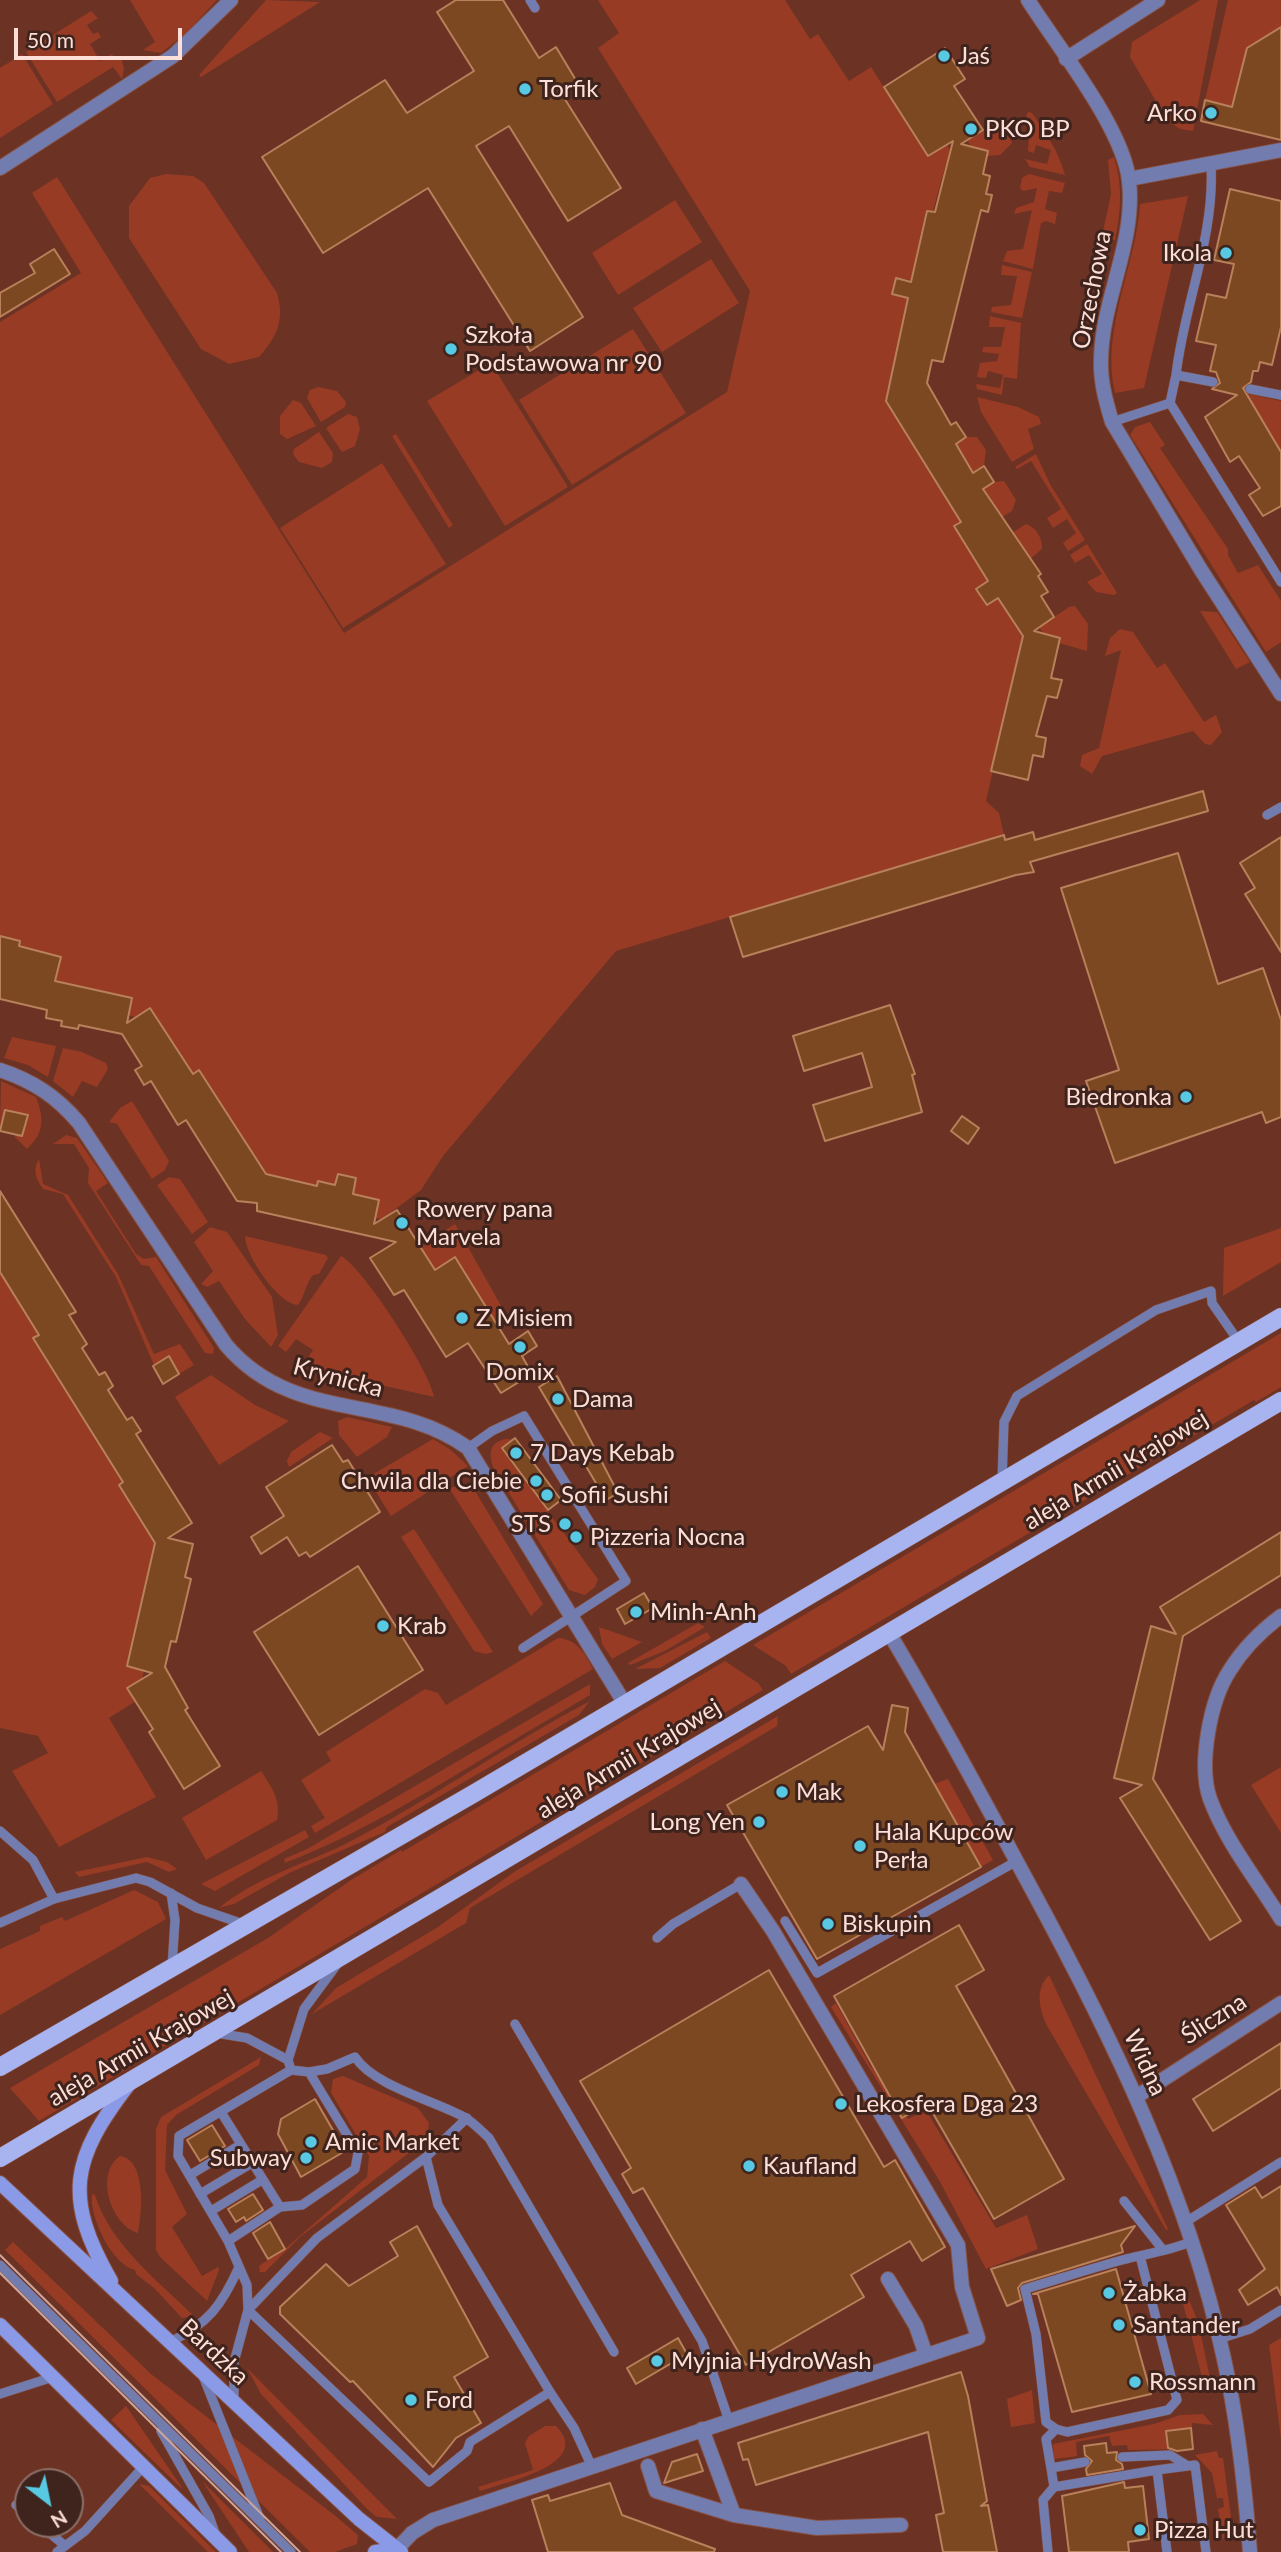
<!DOCTYPE html>
<meta charset="utf-8">
<style>
body{margin:0}
#map{position:relative;width:1281px;height:2552px;overflow:hidden;background:#6c3224;font-family:Lato,sans-serif}
canvas{display:block}
.north{position:absolute;left:14px;top:2468px;width:70px;height:70px;box-sizing:border-box;background:#3f231d;border:2px solid #8b6e67;border-radius:50%;rotate:148deg;font-size:19px;font-weight:700;line-height:28px;text-align:center;color:#fddfd7}
.north::after{content:'';display:block;margin:auto;width:24px;height:32px;background:#57c9e2;clip-path:polygon(50% 0,100% 100%,50% 72%,0 100%)}
.scale{position:absolute;left:14px;top:28px;width:168px;height:32px;box-sizing:border-box;border:4px solid #fddfd7;border-top:0;padding-left:9px;font-size:21px;line-height:24px;white-space:nowrap;color:#fddfd7;-webkit-text-stroke:5px #3f231d;paint-order:stroke}
</style>
<div id="map">
<canvas width="1281" height="2552"></canvas>
<div class="north">N</div>
<div class="scale">50 m</div>
</div>
<script>
const c = document.querySelector('canvas').getContext('2d');
c.lineJoin = 'round';
function paint(path, color) { c.fillStyle = color; c.fill(path, 'evenodd'); }
function stroke(path, color, width, dash) { c.strokeStyle = color; c.lineWidth = width; c.lineCap = dash ? 'butt' : 'round'; c.setLineDash(dash || []); c.stroke(path); }
function drawText(font, color, halo, rows, align = 'center') {
  c.font = font + ' Lato,sans-serif'; c.lineWidth = 6; c.setLineDash([]); c.textBaseline = 'middle'; c.strokeStyle = halo; c.fillStyle = color; for (const [text, x, y, turn = 0] of rows) {
    c.save(); c.translate(x, y); c.rotate((+turn || 0) * Math.PI / 180); c.textAlign = isNaN(turn) ? turn : align; if (halo) c.strokeText(text, 0, 0); c.fillText(text, 0, 0); c.restore();
  }
}
paint(new Path2D(`
 M130,0H217L185,34L161,53L143,50L155,42Z
 M266,0L320,2L201,77L199,75Z
 M598,0H785L810,39L818,34L849,81L871,67L928,157L947,145L950,149L933,211L926,210L911,280L896,278L892,293L908,298L887,393L893,413L961,522L955,527L1023,636L986,801L999,813L1004,835L616,951L443,1156L421,1190L382,1219L375,1218L378,1200L353,1194L356,1178L338,1174L335,1185L318,1181L317,1186L266,1174L199,1070L193,1074L150,1008L135,1017L128,1015L132,998L56,981L60,957L42,952L15,963L20,941L0,936V322L81,273L32,193L57,177L344,633L727,392L750,291L598,48L619,33Z
 M1200,0H1218L1193,131L1180,129L1167,120L1130,57L1132,42Z
 M1228,0H1281V27L1252,45L1232,107L1205,100Z
 M91,11L98,18L87,25L93,34L98,32L101,37L90,44L100,61L112,54L115,60L121,56L124,69L122,79L113,67L57,102L26,52Z
 M22,54L53,104L0,138V68Z
 M1028,112L1032,113C1046,133 1059,152 1065,175L1030,167L1025,159L1047,164L1051,150L1036,145L1034,153L1028,151L1029,133L1025,119Z
 M994,124L1007,130L1012,143L1000,155L987,156L988,151L971,146L967,140Z
 M1114,157C1123,185 1121,211 1115,240L1101,241L1111,194L1108,160Z
 M166,174L193,176L204,183L277,293C285,320 277,337 259,357L229,364L201,349L129,238V206L150,178Z
 M1029,174L1065,183L1062,193L1049,191L1045,209L1057,213L1055,224L1046,221L1041,223L1033,269L1003,261L1007,251L1023,249L1032,210L1014,214L1016,208L1034,202L1037,188L1023,191L1020,188L1022,178Z
 M1188,196L1144,388L1115,393C1100,330 1136,266 1140,204Z
 M675,200L702,242L618,295L592,253Z
 M711,259L739,303L662,352L633,308Z
 M1002,265L1032,272L1022,318L991,312L992,307L1011,305L1017,276L1001,275Z
 M990,316L1021,323L1017,379L1004,377L1002,395L977,389L976,384L1000,388L1003,375L988,371L986,378L977,377L980,363L997,361L999,354L982,352L983,347H1001L1005,327H989Z
 M633,329L686,413L572,485L519,400Z
 M491,363L568,487L505,526L427,401Z
 M318,387L337,391L346,402L345,407L321,422L307,398L310,390Z
 M1248,394L1281,401V452L1247,398Z
 M977,397L1018,407L1039,417L1041,424L1028,429L1034,449L1012,462L981,412Z
 M293,400L301,403L316,426L287,439L280,434V416Z
 M348,414L357,417L360,429L355,446L342,452L326,428Z
 M1150,422L1165,445L1160,448L1228,549V555L1238,573L1258,565L1281,601V642L1266,652L1132,438L1130,435L1135,427Z
 M319,432L333,453L332,462L322,468L299,462L293,454L294,449Z
 M396,434L453,525L449,528L392,436Z
 M966,437H977L986,450L984,466L973,473L956,444Z
 M1036,454L1050,484L1085,540L1068,551L1063,543L1076,533L1067,519L1053,528L1047,518L1061,509L1031,461L1017,469L1015,467Z
 M382,463L446,564L343,628L280,528Z
 M1004,481L1016,500L1012,511L994,522L992,503L983,489L994,482Z
 M1026,524C1036,527 1043,539 1042,549L1022,566L1004,538Z
 M1087,544L1117,593L1114,595L1096,592L1087,582L1102,574L1089,555L1075,563L1070,555Z
 M1075,606L1088,624L1087,651L1059,643L1060,637L1043,633L1039,627L1069,607Z
 M1200,611L1217,612L1250,662L1236,669Z
 M1120,629L1133,632L1157,668L1165,663L1204,722L1216,715L1222,732L1211,745L1205,744L1193,731L1102,756L1092,774L1080,766L1082,755L1099,748L1121,650L1105,656L1110,638Z
 M12,1037L56,1046L48,1077L28,1065L4,1058Z
 M63,1048L82,1052L106,1063L108,1069L97,1087L82,1081L73,1097L53,1081Z
 M1,1081L36,1097C44,1118 45,1132 27,1149L15,1137V1135L22,1136L27,1115L5,1110L0,1131Z
 M132,1101L169,1161L165,1170L152,1179L117,1124L109,1122L120,1108Z
 M66,1135L77,1138L108,1183L96,1191L136,1254L144,1259L156,1257L214,1348L213,1354L205,1353L149,1266L141,1265L88,1183L89,1168L74,1144H53Z
 M39,1159L43,1184L68,1195L118,1274L154,1354L180,1344L194,1365L179,1374L169,1356L154,1365L116,1277L63,1194L43,1189C36,1179 32,1170 39,1159Z
 M169,1177L180,1179L208,1222L192,1234L157,1185Z
 M455,1224L504,1311L497,1325L455,1258L435,1270L420,1246Z
 M210,1227L227,1232L272,1297L278,1335L271,1347L245,1319L219,1281L207,1287L201,1284L213,1271L194,1242Z
 M1281,1228V1262L1223,1296L1224,1248Z
 M245,1236L326,1255L328,1258L319,1274L313,1275C305,1285 305,1296 298,1305C278,1304 245,1255 245,1236Z
 M341,1256C363,1267 431,1373 434,1397L323,1372L305,1362L313,1350L296,1339L286,1352L278,1346Z
 M0,1272L33,1326L44,1331L33,1339L123,1482L119,1486L132,1506L152,1528L147,1531L155,1543L127,1666L144,1671L142,1679L127,1688L136,1701L109,1718L156,1797L59,1847L12,1771L48,1753L38,1736L0,1728Z
 M1281,1333V1387L1256,1402L1254,1400L791,1674L786,1666L753,1645Z
 M211,1375L255,1405L289,1421L219,1465L175,1397Z
 M347,1417L392,1427L387,1437L357,1457L339,1435L338,1421Z
 M320,1432L333,1438L289,1467L287,1461L291,1452Z
 M433,1439L451,1450L468,1466L391,1516L369,1481L370,1476Z
 M508,1439L518,1441L504,1452L598,1579L595,1587L585,1595L569,1590L494,1469C488,1455 489,1440 508,1439Z
 M471,1484L543,1604L531,1616L449,1488Z
 M414,1529L493,1652L486,1654L474,1651L401,1537Z
 M698,1623L705,1627L665,1651L630,1665L628,1663Z
 M599,1627L642,1642L612,1659L602,1644Z
 M707,1632L711,1638L660,1668L635,1669Z
 M558,1638C577,1639 585,1654 593,1669L315,1833L311,1826L325,1818L301,1780L331,1761L326,1752L425,1689L438,1693L446,1705Z
 M725,1661L758,1683L763,1690L39,2121L10,2088L268,1938L351,1880L401,1850L402,1852Z
 M590,1684V1695L558,1714C469,1765 381,1826 285,1863L284,1859L307,1849Z
 M590,1701L579,1715L387,1827L385,1832L289,1873L234,1904L219,1908C257,1876 307,1864 351,1841C433,1798 508,1744 590,1701Z
 M778,1716L777,1726L470,1908L466,1923L312,2014L336,1988L438,1927L514,1872Z
 M1281,1767V1833L1251,1785Z
 M261,1771C272,1788 281,1799 277,1820L206,1860L182,1818Z
 M948,1779L993,1860L981,1867L934,1784Z
 M305,1830L309,1837L215,1891L201,1884Z
 M147,1857L167,1862L177,1869L169,1872L147,1862L79,1877L75,1872Z
 M134,1890L158,1902L166,1919L0,2015V1949L40,1931V1926L62,1917L65,1921Z
 M1049,1975L1168,2229L1166,2230L1046,2024C1039,2007 1035,1989 1049,1975Z
 M836,2003L870,2065L908,2119L926,2110L996,2228L1027,2215L1038,2249L986,2269L939,2180L831,2007Z
 M261,2057L259,2065L176,2115L167,2125L165,2170L187,2214L172,2227L202,2276L218,2267L219,2270L207,2301L160,2257L156,2250V2129L161,2117Z
 M343,2076L418,2108L429,2123L427,2139L300,2237L265,2272H260L259,2266L286,2248L367,2177L369,2156L331,2093L333,2079Z
 M120,2156C147,2160 142,2213 138,2233C111,2225 94,2174 120,2156Z
 M92,2194L95,2195C110,2244 158,2281 194,2316L182,2318L154,2288L136,2274L135,2270C112,2265 89,2217 92,2194Z
 M13,2242L151,2374L333,2514L358,2535L357,2544L335,2552H310L5,2250Z
 M1178,2284C1199,2306 1203,2349 1210,2377L1204,2385Z
 M1281,2338V2439L1269,2345Z
 M247,2368L397,2519L377,2517L367,2509L261,2394Z
 M1032,2390L1035,2423L1011,2427L1007,2399Z
 M126,2406L181,2486L182,2489L111,2420Z
 M1203,2414L1213,2425L1192,2423L1193,2449L1128,2450L1127,2445L1112,2446L1109,2436L1076,2442L1077,2456L1054,2459L1053,2444L1154,2424L1180,2415Z
 M545,2426H556C595,2464 503,2483 480,2491L478,2487L533,2470L525,2443L529,2436Z
 M1217,2451L1219,2458H1223L1233,2532L1223,2539L1218,2509L1224,2507L1223,2498H1217L1212,2473L1195,2455Z
 M202,2481L273,2552H249Z
 M139,2484L149,2486L216,2552H208Z`), '#973b25');
const building = new Path2D(`
 M456,0H503L539,58L556,47L577,82L561,93L621,188L568,221L509,126L476,146L583,317L530,351L428,188L323,253L262,157L385,80L407,113L474,71L437,12Z
 M1281,27V140L1201,121L1205,100L1232,107L1247,48Z
 M945,48L965,79L954,86L983,130L961,144L988,151L983,174L990,176L986,194L992,195L988,212L981,210L943,362L932,360L927,383L951,425L956,422L966,437L956,444L973,473L984,466L994,482L983,489L1041,574L1038,576L1048,592L1041,596L1054,617L1034,631L1060,638L1051,678L1062,680L1057,698L1047,696L1036,736L1046,738L1043,757L1033,755L1028,780L991,771L1023,636L998,598L987,605L976,589L988,581L954,526L961,522L886,401L908,298L892,294L896,278L911,282L927,211L935,212L953,141L928,156L884,87Z
 M1230,189L1281,201V327L1272,365L1260,362L1258,371H1253L1251,382L1243,388L1281,452V506L1263,516L1249,495L1260,488L1239,456L1230,462L1205,417L1237,395L1212,389L1220,383L1216,372L1210,371L1216,345L1196,341L1207,294L1226,298L1234,264L1214,260Z
 M54,249L70,274L0,317V293L35,273L30,264Z
 M1203,791L1208,811L1030,862L1034,872L1016,875L743,957L730,917L1004,835L1005,840L1033,832L1035,840Z
 M1281,837V952L1245,894L1255,888L1240,863Z
 M1178,853L1218,984L1263,968L1281,1020V1117L1266,1123L1262,1112L1115,1163L1086,1081L1119,1070L1061,888Z
 M0,936L20,941L19,946L61,957L55,981L132,998L127,1023L150,1008L193,1074L199,1070L266,1174L317,1186L318,1181L335,1185L338,1174L356,1178L353,1194L379,1200L374,1224L397,1210L435,1270L455,1257L509,1344L528,1331L537,1346L522,1356L532,1374L501,1393L468,1343L446,1357L404,1290L394,1295L370,1258L396,1242L257,1211V1203L237,1201L186,1120L178,1125L151,1081L144,1085L135,1070L142,1066L122,1034L79,1025L78,1029L61,1026L62,1021L46,1018L47,1010L0,999Z
 M890,1005L915,1074L912,1075L922,1112L825,1141L813,1105L872,1087L862,1053L804,1071L793,1036Z
 M5,1110L28,1115L22,1136L0,1131Z
 M962,1116L979,1128L968,1144L951,1131Z
 M0,1191L76,1312L69,1315L87,1344L82,1348L99,1375L105,1372L113,1386L108,1390L127,1420L132,1417L141,1431L136,1434L192,1523L168,1538L193,1544L185,1577L191,1579L176,1642L171,1641L165,1667L188,1708L185,1710L220,1766L184,1789L149,1732L153,1729L127,1688L152,1673L127,1666L155,1543L119,1485L123,1482L33,1338L39,1335L0,1272Z
 M169,1356L179,1374L163,1384L153,1366Z
 M557,1376L618,1493L606,1500L539,1387Z
 M515,1438L561,1500L548,1510L502,1448Z
 M332,1445L343,1462L348,1460L380,1512L310,1557L306,1552L299,1556L287,1537L261,1554L251,1537L284,1516L266,1487Z
 M1281,1532V1575L1183,1636L1153,1779L1241,1921L1210,1940L1120,1798L1142,1785L1114,1778L1151,1626L1176,1634L1160,1607Z
 M358,1566L423,1670L319,1735L254,1632Z
 M644,1593L653,1608L625,1624L617,1609Z
 M892,1705L908,1708L905,1732L981,1867L817,1959L727,1805L868,1726L883,1750Z
 M959,1925L984,1970L956,1986L1064,2179L994,2219L927,2103L902,2118L834,1996Z
 M769,1970L884,2167L895,2160L945,2247L922,2261L910,2241L851,2275L864,2297L746,2365L643,2188L633,2193L622,2174L631,2168L580,2081Z
 M1281,2043V2088L1213,2131L1193,2099Z
 M315,2099L345,2151L301,2177L278,2134L281,2119Z
 M212,2125L225,2146L200,2161L187,2140Z
 M1281,2186V2295L1277,2287L1248,2305L1239,2290L1265,2269L1226,2205L1255,2187L1262,2198Z
 M253,2194L263,2210L246,2221L244,2217L236,2222L228,2209Z
 M270,2222L285,2249L268,2259L253,2233Z
 M417,2226L488,2357L454,2377L481,2423L456,2438L433,2467L353,2381L350,2382L280,2314V2307L326,2264L349,2286L398,2256L390,2242Z
 M1135,2226L1121,2245L1123,2252L1022,2283L1018,2288L1021,2300L1007,2306L991,2269Z
 M1116,2269L1151,2394L1072,2412L1038,2294H1033Z
 M678,2338L687,2354L636,2384L627,2368Z
 M961,2372L968,2396L987,2501L981,2506L988,2505L997,2552H943L936,2515L944,2513L928,2432L756,2485L748,2459L743,2460L738,2443Z
 M1191,2428L1193,2449L1177,2451L1168,2448L1166,2431Z
 M1106,2443L1107,2453L1117,2452L1116,2460L1122,2464L1123,2469L1087,2475L1086,2469L1092,2461L1085,2455L1084,2446Z
 M697,2454L703,2471L664,2483L672,2462Z
 M1124,2482L1125,2488L1143,2486L1149,2539L1128,2542L1129,2552H1069L1062,2496Z
 M610,2483L622,2515L715,2549L714,2552H548L532,2500L548,2495L550,2501Z`);
paint(building, '#7b4822');
stroke(building, '#b9815b', 2);
const lane = new Path2D(`
 M530,0L535,8
 M1176,375C1184,304 1215,237 1211,165
 M1250,389L1281,395
 M1170,403L1281,582
 M1112,422L1170,403L1176,375L1213,382
 M1267,815L1281,807
 M468,1448L492,1431L524,1416L626,1581L523,1648
 M1002,1481L1004,1422L1017,1396L1156,1310L1211,1291L1212,1303L1239,1342
 M0,1831L33,1860L54,1899
 M171,1893L175,1920L172,1967
 M785,1921L817,1973L1017,1861
 M0,1923L54,1899L136,1878L150,1882L197,1908L246,1925
 M657,1938L673,1924L741,1884
 M515,2024L702,2341L729,2421
 M216,2033L247,2038L288,2060L304,2009L338,1963
 M309,2072L327,2069L355,2057C374,2086 433,2100 464,2117C473,2122 481,2131 489,2138L614,2352
 M221,2112L280,2207L302,2205L355,2169L358,2153L309,2072L291,2070L288,2060
 M467,2118L426,2157L317,2238L248,2310L429,2482L467,2451L470,2442L550,2392
 M426,2157L438,2205L550,2392L574,2428L592,2467
 M190,2175L240,2145
 M200,2194L252,2163
 M1124,2201L1163,2250
 M211,2211L262,2180
 M1184,2223L1281,2162
 M228,2241L280,2207
 M1140,2256L1177,2400L1168,2410L1067,2432L1056,2429L1046,2422L1036,2334L1025,2289C1059,2279 1092,2268 1126,2259C1148,2254 1170,2250 1191,2242
 M0,2265L291,2552
 M1219,2339L1250,2329L1281,2310
 M170,2342C208,2324 222,2305 239,2267
 M203,2376L260,2519
 M0,2394L53,2377
 M234,2401V2362L248,2310L247,2285L228,2241L178,2156L179,2136L291,2070
 M161,2431L209,2516L216,2536
 M1122,2457L1170,2455L1188,2466
 M1051,2468L1046,2439L1056,2429
 M1054,2487L1157,2470
 M16,2505L28,2515
 M39,2524L64,2545
 M57,2552L85,2531L144,2466
 M1048,2552L1043,2500L1054,2487L1051,2468L1085,2462
 M1167,2552L1157,2470L1195,2465L1206,2552`);
const street = new Path2D(`
 M1028,0C1057,46 1124,129 1129,181C1136,242 1102,299 1101,359C1100,381 1106,402 1112,422L1201,570L1281,694
 M1066,59L1158,0
 M0,168L173,56L231,0
 M1129,179L1281,150
 M0,1070C33,1081 56,1096 79,1123L226,1345C294,1425 390,1392 468,1448L625,1704
 M1281,1616C1261,1631 1243,1649 1230,1670C1210,1700 1198,1765 1210,1799C1226,1842 1257,1880 1281,1919
 M889,1633C939,1716 984,1801 1030,1886C1111,2035 1188,2192 1224,2359C1238,2422 1245,2487 1250,2552
 M1136,2097L1281,2003
 M888,2279L916,2326L926,2355
 M702,2429L734,2515L817,2528L901,2525
 M648,2466L656,2491L734,2515
 M397,2549L412,2533L433,2520L978,2338L962,2287L958,2245L773,1931L741,1884`);
const secondary = new Path2D(`
 M0,2183L359,2519L401,2552
 M111,2281C63,2197 71,2159 129,2084
 M0,2325L230,2552
 M375,2552L397,2549`);
const primary = new Path2D(`
 M0,2067L473,1794L1281,1317
 M0,2158L1281,1401`);
stroke(lane, '#865144', 10);
stroke(street, '#865144', 16);
stroke(secondary, '#865144', 16);
stroke(primary, '#865144', 19);
stroke(lane, '#727cae', 9);
stroke(street, '#727cae', 14);
stroke(secondary, '#8a9ae7', 14);
stroke(primary, '#a7b4f0', 18);
stroke(new Path2D(`
 M0,2255L300,2552
 M0,2273L281,2552`), '#cca59b', 2);
for (const [x, y, r, color] of [
 [944,56,7,"#57c9e2"],
 [525,89,7,"#57c9e2"],
 [1211,113,7,"#57c9e2"],
 [971,129,7,"#57c9e2"],
 [1226,253,7,"#57c9e2"],
 [451,349,7,"#57c9e2"],
 [1186,1097,7,"#57c9e2"],
 [402,1223,7,"#57c9e2"],
 [462,1318,7,"#57c9e2"],
 [520,1347,7,"#57c9e2"],
 [558,1399,7,"#57c9e2"],
 [516,1453,7,"#57c9e2"],
 [536,1481,7,"#57c9e2"],
 [547,1495,7,"#57c9e2"],
 [565,1524,7,"#57c9e2"],
 [576,1537,7,"#57c9e2"],
 [636,1612,7,"#57c9e2"],
 [383,1626,7,"#57c9e2"],
 [782,1792,7,"#57c9e2"],
 [759,1822,7,"#57c9e2"],
 [860,1846,7,"#57c9e2"],
 [828,1924,7,"#57c9e2"],
 [841,2104,7,"#57c9e2"],
 [311,2142,7,"#57c9e2"],
 [306,2158,7,"#57c9e2"],
 [749,2166,7,"#57c9e2"],
 [1109,2293,7,"#57c9e2"],
 [1119,2325,7,"#57c9e2"],
 [657,2361,7,"#57c9e2"],
 [1135,2382,7,"#57c9e2"],
 [411,2400,7,"#57c9e2"],
 [1140,2530,7,"#57c9e2"]
]) { const dot = new Path2D(); dot.arc(x, y, r, 0, 2 * Math.PI); c.fillStyle = color; c.fill(dot); stroke(dot, '#3f231d', 2.5); }
drawText('24px', '#fddfd7', '#3f231d', [
 ["Jaś",958,56],
 ["Torfik",539,89],
 ["Arko",1197,113,"right"],
 ["PKO BP",985,129],
 ["Ikola",1212,253,"right"],
 ["Szkoła",465,335],
 ["Podstawowa nr 90",465,363],
 ["Biedronka",1172,1097,"right"],
 ["Rowery pana",416,1209],
 ["Marvela",416,1237],
 ["Z Misiem",476,1318],
 ["Domix",520,1372,"center"],
 ["Dama",572,1399],
 ["7 Days Kebab",530,1453],
 ["Chwila dla Ciebie",522,1481,"right"],
 ["Sofii Sushi",561,1495],
 ["STS",551,1524,"right"],
 ["Pizzeria Nocna",590,1537],
 ["Minh-Anh",650,1612],
 ["Krab",397,1626],
 ["Mak",796,1792],
 ["Long Yen",745,1822,"right"],
 ["Hala Kupców",874,1832],
 ["Perła",874,1860],
 ["Biskupin",842,1924],
 ["Lekosfera Dga 23",855,2104],
 ["Amic Market",325,2142],
 ["Subway",292,2158,"right"],
 ["Kaufland",763,2166],
 ["Żabka",1123,2293],
 ["Santander",1133,2325],
 ["Myjnia HydroWash",671,2361],
 ["Rossmann",1149,2382],
 ["Ford",425,2400],
 ["Pizza Hut",1154,2530]
], 'left');
drawText('24px', '#fddfd7', '#3f231d', [
 ["Orzechowa",1092,290,-79],
 ["Krynicka",338,1378,15],
 ["aleja Armii Krajowej",1116,1470,-31],
 ["aleja Armii Krajowej",629,1759,-31],
 ["Śliczna",1214,2019,-33],
 ["aleja Armii Krajowej",141,2048,-30],
 ["Widna",1145,2063,65],
 ["Bardzka",214,2352,43]
]);
</script>
